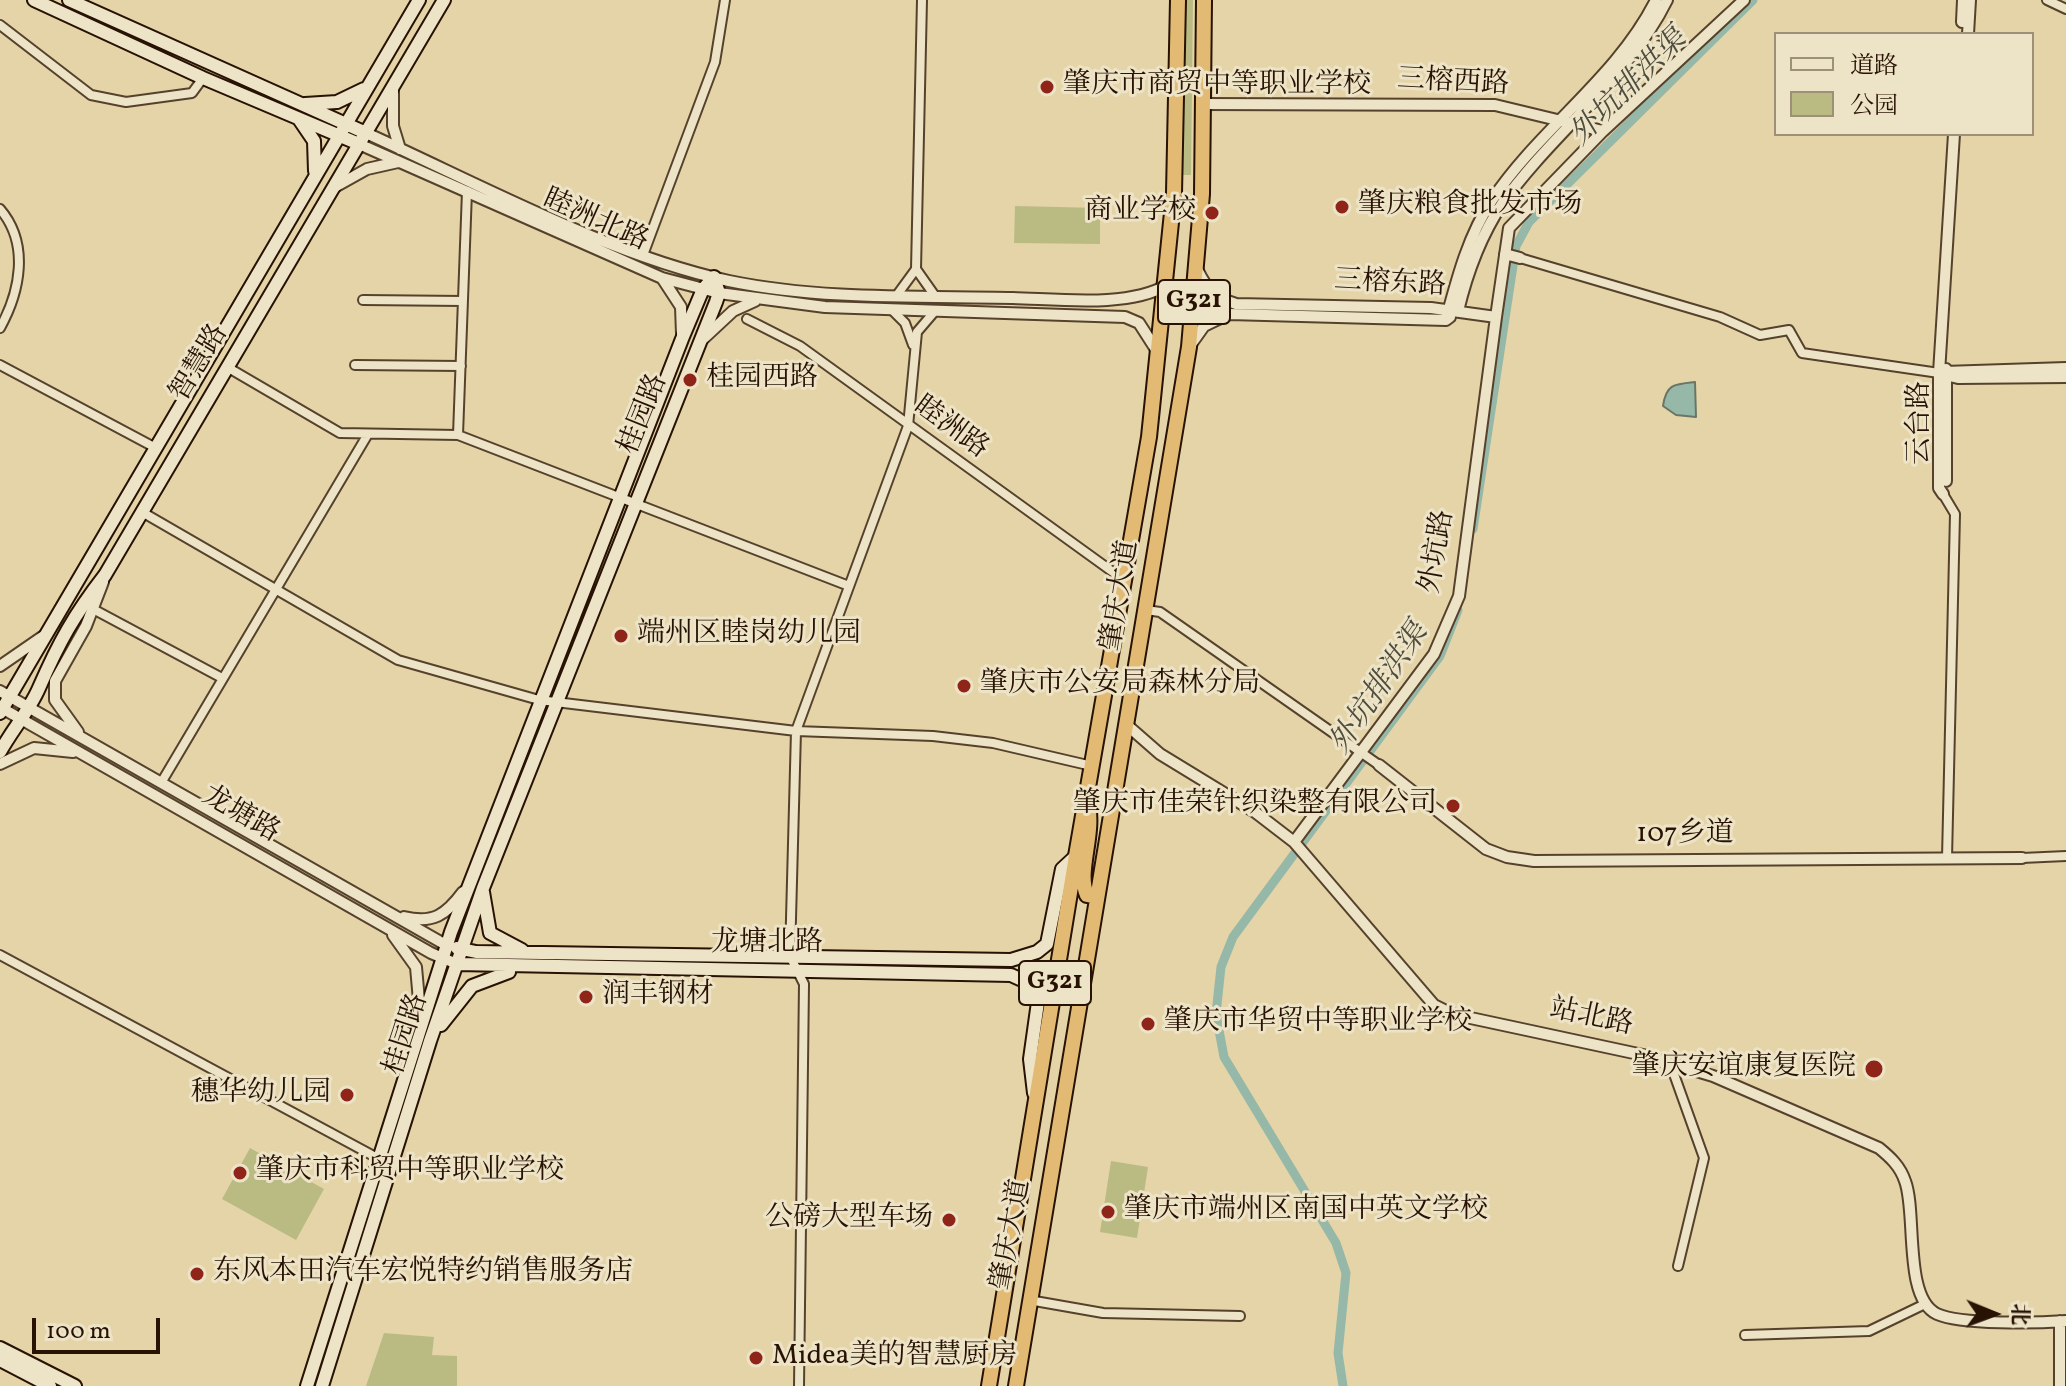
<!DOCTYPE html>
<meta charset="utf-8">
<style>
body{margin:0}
#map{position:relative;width:2066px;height:1386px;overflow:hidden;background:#e4d4a8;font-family:Vollkorn,"Noto Serif SC",serif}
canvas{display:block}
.legend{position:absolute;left:1774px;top:32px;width:260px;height:104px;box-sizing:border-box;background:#ede3c6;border:2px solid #9e8f78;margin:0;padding:10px 14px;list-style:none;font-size:24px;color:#271203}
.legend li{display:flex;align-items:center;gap:16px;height:40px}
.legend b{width:40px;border:2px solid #9e8f78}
.north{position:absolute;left:1954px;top:1274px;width:80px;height:80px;-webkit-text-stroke:6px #ede3c6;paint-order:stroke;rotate:91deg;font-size:22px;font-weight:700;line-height:32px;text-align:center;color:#271203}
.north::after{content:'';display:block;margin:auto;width:28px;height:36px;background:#271203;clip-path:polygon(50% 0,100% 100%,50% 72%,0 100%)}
.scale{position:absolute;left:32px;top:1318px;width:128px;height:36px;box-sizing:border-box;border:4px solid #271203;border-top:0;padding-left:10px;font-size:24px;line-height:28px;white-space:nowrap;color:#271203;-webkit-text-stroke:6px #ede3c6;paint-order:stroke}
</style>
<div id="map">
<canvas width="2066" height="1386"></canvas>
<ul class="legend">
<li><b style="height:10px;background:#ede3c6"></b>道路</li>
<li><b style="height:22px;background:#babb83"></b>公园</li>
</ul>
<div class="north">北</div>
<div class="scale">100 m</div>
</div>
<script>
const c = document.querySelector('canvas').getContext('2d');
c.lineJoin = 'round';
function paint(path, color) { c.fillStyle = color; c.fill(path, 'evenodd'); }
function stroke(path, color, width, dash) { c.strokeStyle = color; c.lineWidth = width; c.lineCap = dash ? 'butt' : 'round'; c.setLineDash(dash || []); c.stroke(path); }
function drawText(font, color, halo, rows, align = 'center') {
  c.font = font + ' Vollkorn,"Noto Serif SC",serif'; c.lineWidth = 6; c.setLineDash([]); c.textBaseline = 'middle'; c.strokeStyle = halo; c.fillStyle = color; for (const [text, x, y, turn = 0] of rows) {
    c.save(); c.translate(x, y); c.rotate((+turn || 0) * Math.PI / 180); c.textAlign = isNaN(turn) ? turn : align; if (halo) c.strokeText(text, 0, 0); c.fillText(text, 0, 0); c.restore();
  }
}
paint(new Path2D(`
 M1182,0H1193L1191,175H1179Z
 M1015,206L1100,208V244L1014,243Z
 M250,1148L324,1189L296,1240L222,1199Z
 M1111,1161L1148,1167L1137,1238L1100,1232Z
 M384,1333L434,1337L432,1355L457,1356V1386H366Z`), '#babb83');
const water = new Path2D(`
 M1695,382L1696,417L1676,415L1663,406C1666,384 1674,384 1695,382Z`);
paint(water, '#95b8a8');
stroke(water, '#697666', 2);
stroke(new Path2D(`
 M1473,529L1516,246L1529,222L1753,0
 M1343,1386L1338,1353L1346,1273L1336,1243L1224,1057L1216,1014L1221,967L1233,937L1440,656L1458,610`), '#95b8a8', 9);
const minor = new Path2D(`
 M922,0L916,269L935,296
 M2047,0L2066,9
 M0,25L91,95L126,102L192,93L203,78
 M0,209C30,244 20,292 0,328
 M643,255L715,62L725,0
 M1520,258L1720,317L1760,335L1789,330L1802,353L1939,373
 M897,295L916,269
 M363,300L463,301
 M892,310L905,323L913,345
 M747,319L800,346L1124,580
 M0,365L154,447
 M355,365L461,366
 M227,367L340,433L458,435L849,586
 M458,435L467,191
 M1943,494L1955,514L1947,858
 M142,512L398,660L539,700L796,731L933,736L993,743L1092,766
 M93,609L222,678
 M1146,610L1160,612L1379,765
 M161,783L368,434
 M2022,858L2066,856
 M0,955L383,1161
 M1670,1063L1704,1158L1678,1266
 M1029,1300L1103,1313L1240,1316
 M1745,1335L1869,1331L1925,1304
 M799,1386L804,984L790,956L796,731L908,426L917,332L935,311`);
const tertiary = new Path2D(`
 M1962,22L1963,0
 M1968,34L1970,0
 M393,88V126L400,149
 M1203,104L1495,105L1603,131
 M366,133C479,184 609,255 729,281C821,300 920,296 1013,298C1057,299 1129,308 1167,285
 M359,144L662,278L719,293L825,307L1125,317L1139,323L1157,351
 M333,188L367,169L398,162
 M1505,254L1520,258
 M1198,271C1207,290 1215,297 1236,304L1431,308L1496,317L1509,228L1603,131L1744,0
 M662,278L681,307L682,334
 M1458,311C1467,273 1480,237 1502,204C1552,133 1628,79 1667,0
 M1446,320C1457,279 1468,236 1492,200C1540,128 1617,78 1656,0
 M704,338L733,311L755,301
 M1189,347L1204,326L1229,314L1446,320L1450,317
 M1944,372L2066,368
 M1941,374L1958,378L2066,377
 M1946,481V369
 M1943,494L1939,488V373L1954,134
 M0,666L42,637
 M0,691L446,945
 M0,707L431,953L457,964
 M1128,726L1160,754L1255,812L1294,842L1434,1005L1452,1014L1643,1055L1713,1076L1879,1148C1890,1157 1900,1166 1905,1181C1917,1212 1903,1298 1937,1314C1961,1325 2038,1323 2066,1321
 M78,732L55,700V681L86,626L103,582
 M0,764L34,748L73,752
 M1379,765L1486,849L1507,857L1534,861L2022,858
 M1294,842L1434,654L1459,596L1496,317
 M404,917C433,924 446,915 463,892
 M393,935L416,967L421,1023
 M2060,1321V1386`);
const secondary = new Path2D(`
 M34,0L203,78L359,144
 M69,0L366,133
 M305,104L337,102L364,89
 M299,119L314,141L315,171
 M0,713L419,0
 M0,752C12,730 29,711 39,688C59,642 74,615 105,575L444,0
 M483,892L490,933L522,950
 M457,948L476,952L1011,960L1037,952L1047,944L1062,869L1076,856
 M457,964L1011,975L1033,985L1039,995L1030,1059L1034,1093
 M441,1025L472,986L509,972
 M0,1348L75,1386
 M0,1360L50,1386
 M307,1386L451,932L682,339L703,289L714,277L719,293L716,302L483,888L430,1041L322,1386`);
const trunk = new Path2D(`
 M1087,801C1096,833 1076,871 1087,895L1097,897
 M989,1386L1076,856L1149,437L1174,193L1178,0
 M1016,1386L1189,347L1202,194L1204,0`);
stroke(minor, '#56422c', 12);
stroke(tertiary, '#56422c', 14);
stroke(secondary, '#271203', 16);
stroke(trunk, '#271203', 18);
stroke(minor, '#ede3c6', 8);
stroke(tertiary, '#ede3c6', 10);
stroke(secondary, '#ede3c6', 12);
stroke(trunk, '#e2ba74', 14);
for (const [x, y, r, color] of [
 [1047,87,8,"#8f2418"],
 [1342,207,8,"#8f2418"],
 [1212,213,8,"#8f2418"],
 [690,380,8,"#8f2418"],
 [621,636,8,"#8f2418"],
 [964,686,8,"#8f2418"],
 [1453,806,8,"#8f2418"],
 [586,997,8,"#8f2418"],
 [1148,1024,8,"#8f2418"],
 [1874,1069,10,"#8f2418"],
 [347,1095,8,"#8f2418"],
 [240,1173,8,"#8f2418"],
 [1108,1212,8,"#8f2418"],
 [949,1220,8,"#8f2418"],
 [197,1274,8,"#8f2418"],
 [756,1358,8,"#8f2418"]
]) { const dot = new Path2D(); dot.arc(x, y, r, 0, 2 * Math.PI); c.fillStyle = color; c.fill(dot); stroke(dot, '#ede3c6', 3); }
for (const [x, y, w] of [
 [1194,302,72],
 [1055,983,72]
]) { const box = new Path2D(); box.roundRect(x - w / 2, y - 22, w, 44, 6); c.fillStyle = '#ede3c6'; c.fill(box); stroke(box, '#271203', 2); }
drawText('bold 26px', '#271203', null, [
 ["G321",1194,302],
 ["G321",1055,983]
]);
drawText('28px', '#271203', '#ede3c6', [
 ["三榕西路",1453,84,3],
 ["睦洲北路",595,222,24],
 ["三榕东路",1390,285,3],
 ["智慧路",201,364,-59],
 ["桂园路",645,415,-68],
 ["云台路",1922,423,-90],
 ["睦洲路",950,429,36],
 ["外坑路",1439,552,-80],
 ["肇庆大道",1122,596,-81],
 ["龙塘路",240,816,30],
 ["107乡道",1685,836],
 ["龙塘北路",767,945],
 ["站北路",1591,1019,12],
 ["桂园路",408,1035,-72],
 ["肇庆大道",1013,1235,-80]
]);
drawText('28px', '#271203', '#ede3c6', [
 ["肇庆市商贸中等职业学校",1063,87],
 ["肇庆粮食批发市场",1358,207],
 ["商业学校",1196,213,"right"],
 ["桂园西路",706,380],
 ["端州区睦岗幼儿园",637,636],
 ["肇庆市公安局森林分局",980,686],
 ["肇庆市佳荣针织染整有限公司",1437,806,"right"],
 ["润丰钢材",602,997],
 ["肇庆市华贸中等职业学校",1164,1024],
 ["肇庆安谊康复医院",1856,1069,"right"],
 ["穗华幼儿园",331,1095,"right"],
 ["肇庆市科贸中等职业学校",256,1173],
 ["肇庆市端州区南国中英文学校",1124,1212],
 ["公磅大型车场",933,1220,"right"],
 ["东风本田汽车宏悦特约销售服务店",213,1274],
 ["Midea美的智慧厨房",772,1358]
], 'left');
drawText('italic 30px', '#4e4c3d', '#ede3c6', [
 ["外坑排洪渠",1630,89,-45],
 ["外坑排洪渠",1381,690,-56]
]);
</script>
